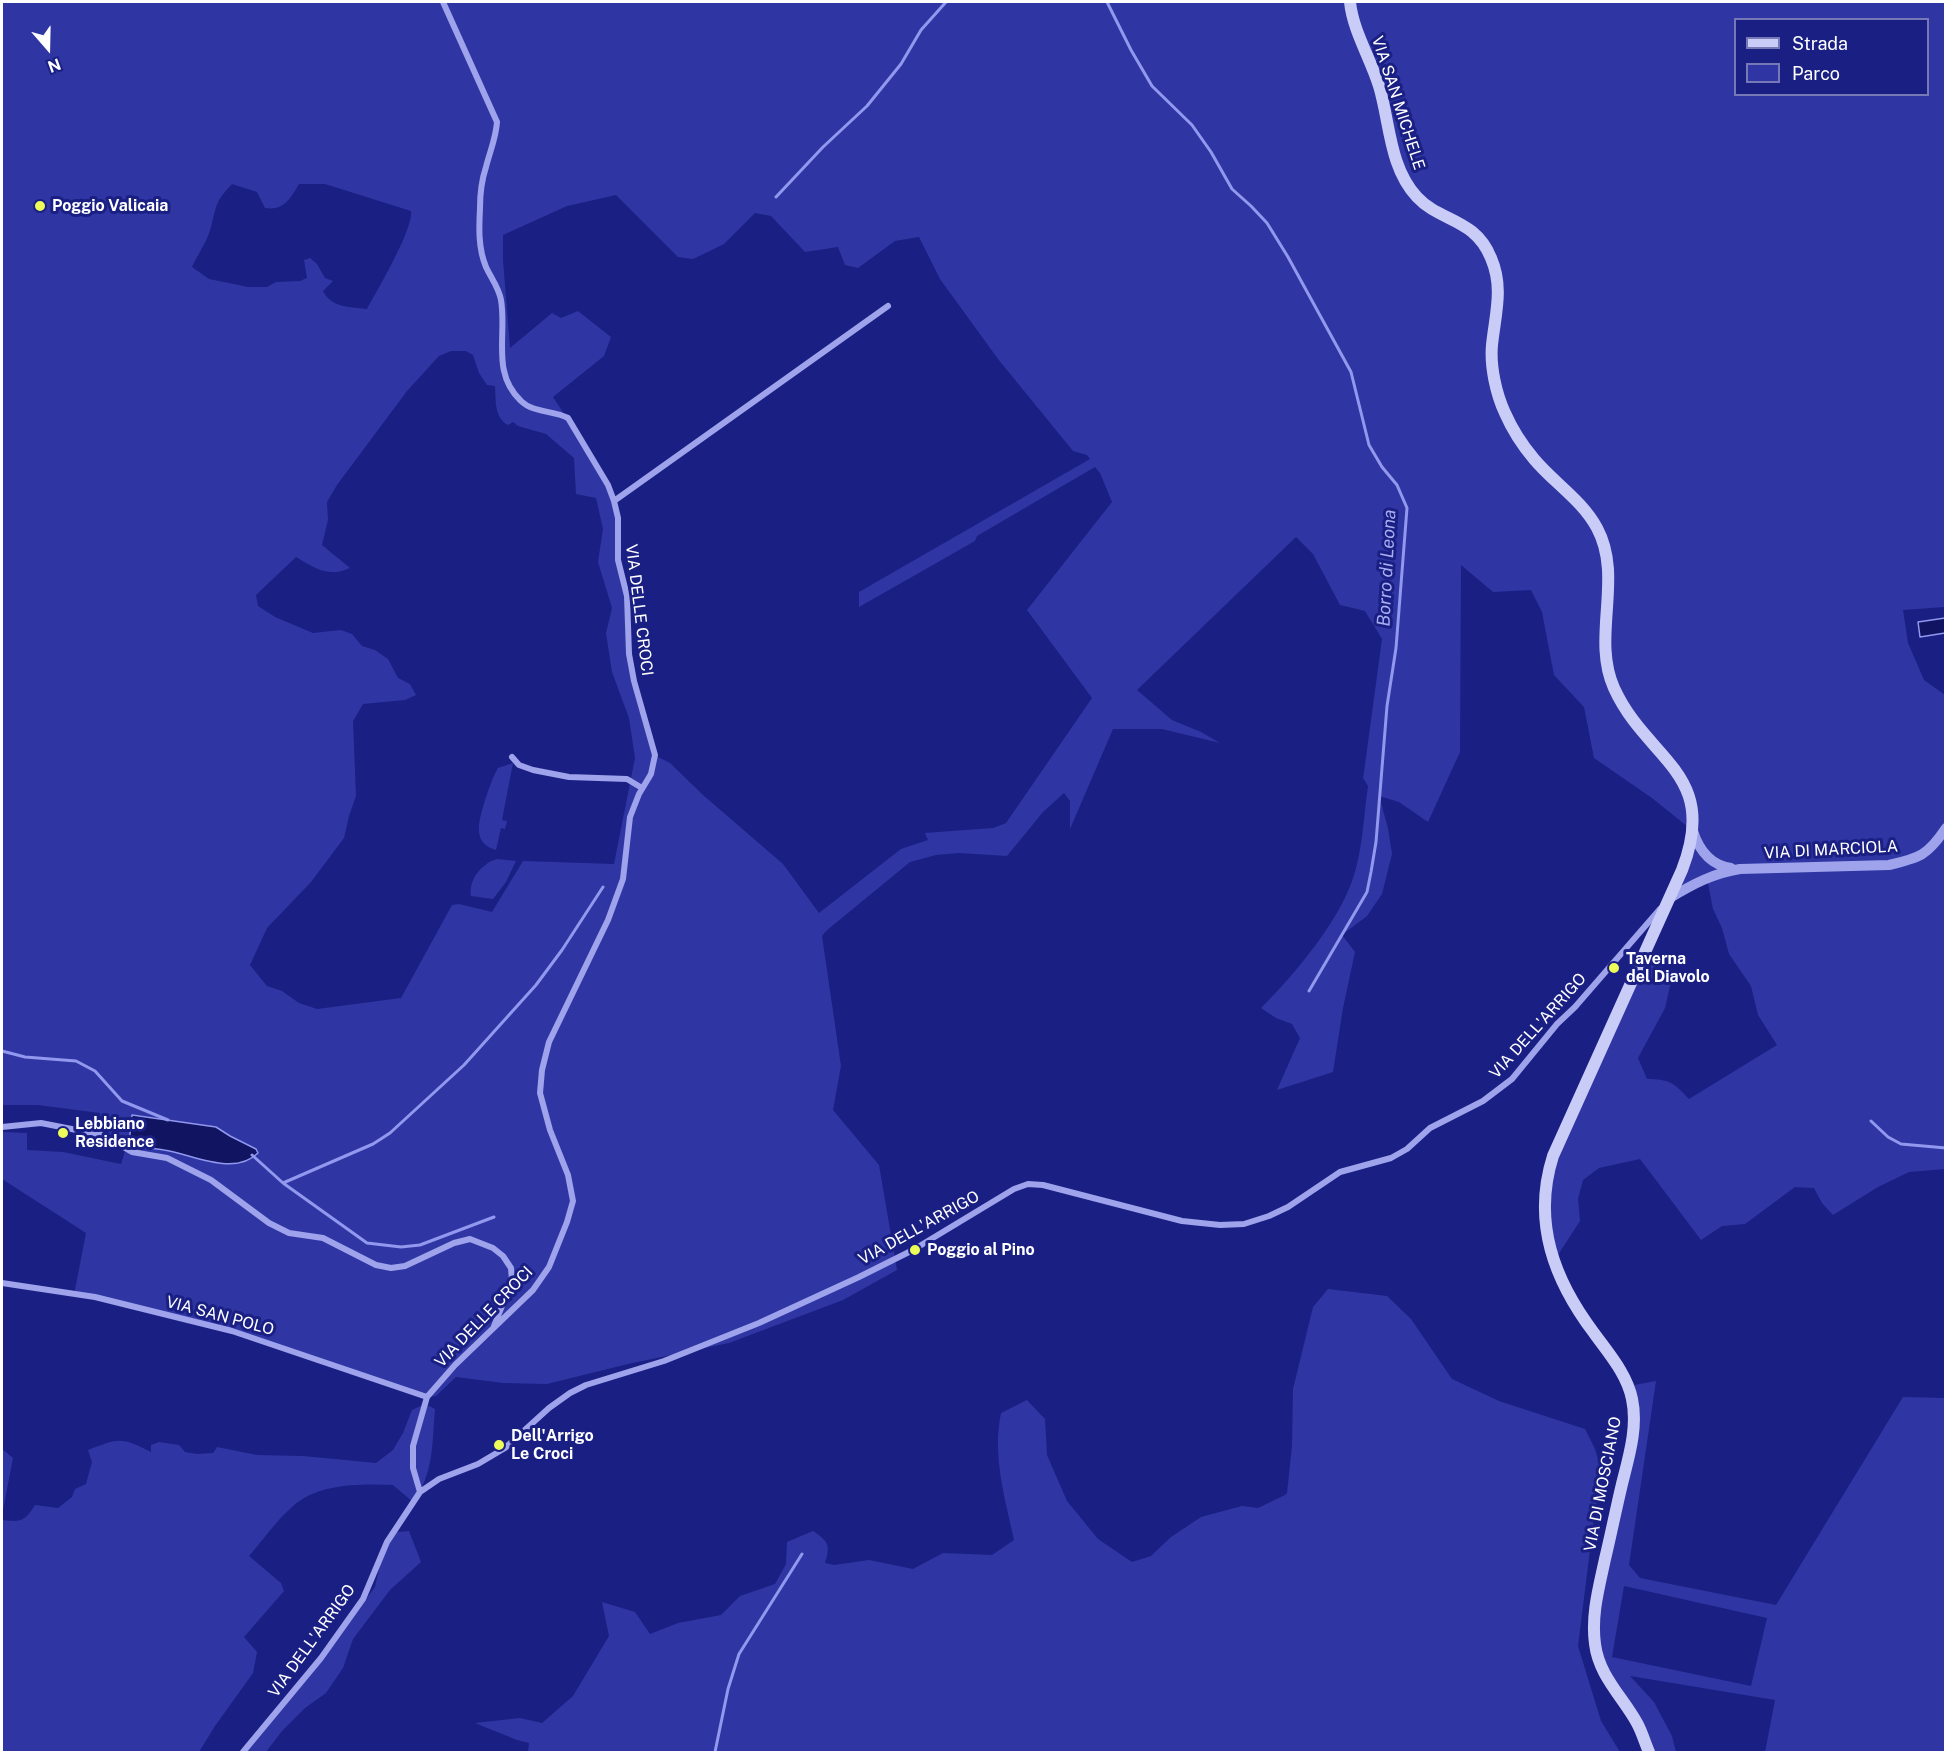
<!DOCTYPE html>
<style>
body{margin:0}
#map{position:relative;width:1947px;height:1754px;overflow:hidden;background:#1a1f83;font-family:"Public Sans",sans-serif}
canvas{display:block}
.frame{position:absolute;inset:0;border:3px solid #fff;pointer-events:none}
.legend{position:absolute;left:1734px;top:18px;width:195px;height:78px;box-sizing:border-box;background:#1a1f83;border:2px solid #7679b5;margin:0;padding:8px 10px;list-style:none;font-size:18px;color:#fff}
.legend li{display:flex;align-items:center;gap:12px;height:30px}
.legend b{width:30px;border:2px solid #7679b5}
.north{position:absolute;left:18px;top:18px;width:60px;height:60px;-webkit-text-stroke:4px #1a1f83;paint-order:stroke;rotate:160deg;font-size:16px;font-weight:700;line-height:24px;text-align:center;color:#fff}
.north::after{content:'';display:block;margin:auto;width:21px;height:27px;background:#fff;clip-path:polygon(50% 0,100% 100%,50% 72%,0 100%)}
</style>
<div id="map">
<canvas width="1947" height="1754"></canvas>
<div class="frame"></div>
<ul class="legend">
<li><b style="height:8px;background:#caccf8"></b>Strada</li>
<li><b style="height:16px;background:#2f36a3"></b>Parco</li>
</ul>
<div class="north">N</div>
</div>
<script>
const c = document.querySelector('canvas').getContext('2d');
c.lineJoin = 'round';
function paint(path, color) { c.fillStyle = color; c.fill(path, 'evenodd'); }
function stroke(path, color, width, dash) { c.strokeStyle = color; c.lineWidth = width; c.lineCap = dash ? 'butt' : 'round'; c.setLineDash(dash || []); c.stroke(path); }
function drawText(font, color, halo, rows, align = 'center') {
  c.font = font + ' "Public Sans",sans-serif'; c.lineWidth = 6; c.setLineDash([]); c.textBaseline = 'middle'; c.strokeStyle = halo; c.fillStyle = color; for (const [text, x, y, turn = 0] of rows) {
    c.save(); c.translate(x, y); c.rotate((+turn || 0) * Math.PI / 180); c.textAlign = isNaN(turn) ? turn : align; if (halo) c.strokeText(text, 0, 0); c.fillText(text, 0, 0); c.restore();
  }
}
paint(new Path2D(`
 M2,2H1945V607L1903,610L1908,643L1924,680L1945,695V1169L1909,1172L1878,1187L1833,1215L1822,1203L1814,1188L1795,1187L1745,1224L1722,1226L1701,1240L1640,1159L1599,1168L1583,1180L1578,1199L1580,1221L1554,1261L1546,1177L1647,951L1672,977L1665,1008L1638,1058L1647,1079C1670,1079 1674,1083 1689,1099L1777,1045L1758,1015L1751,986L1729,954L1722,928L1713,909L1707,878L1670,898L1693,831L1652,798L1594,758L1584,707L1554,675L1542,612L1531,590L1493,592L1461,565L1460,752L1428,822L1399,802L1379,796L1388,828L1392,854L1382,894L1367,916L1342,935L1355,952L1343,1008L1333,1072L1277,1090L1300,1038L1292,1024L1276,1018L1261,1008C1295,974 1345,915 1356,868C1363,842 1364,813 1368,786L1363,778L1364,772L1382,639L1365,611L1340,605L1313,554L1296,537L1137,690L1172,720L1201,732L1220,743L1162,729H1113L1070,829V801L1064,793L1043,812L1007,856L959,853L936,855L910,862L826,931L822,936L841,1066L833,1110L879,1165L897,1270L843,1300L729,1343L628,1364L547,1384L503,1383L456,1377L436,1396L427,1397L232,1331L74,1295L86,1233L2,1179V1119L3,1132L27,1133V1150L63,1152L121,1164L127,1145L122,1140L98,1129L105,1130L107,1118L100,1116V1113L38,1105H2ZM1736,20H1928V94H1736ZM232,184L257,192L265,208C284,211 290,199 299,184H325L411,211C414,228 377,291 367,309C351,307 331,308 323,291L333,281L325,278L317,264L310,258L304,260L307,278L300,281L276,282L267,287H248L209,279L192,267C198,254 208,240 211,227C217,204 215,202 232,184ZM616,195L678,257L693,259L724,244L755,213L771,216L805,252L838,247L845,265L858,268L895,241L919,237L940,279L998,359L1073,451L1087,455L1090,459L859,592V607L975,541L977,536L1095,467L1100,473L1112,502L1027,610L1092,698L1006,823L993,828L925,833L928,840L901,849L819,913L783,864L703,795L670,763L654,755L628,654L624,583L616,548L617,518L607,486L574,429L553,397L604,356L611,337L578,311L561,318L552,313L510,348L503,260V235L567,206ZM451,351H466L473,355L479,373L487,385L495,386C496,401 494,417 508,425L513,422L518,426L546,434L574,458L576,494L596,498L603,529L598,562L612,608L606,633L612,672L629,718L635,758L614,864L523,861L492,912L459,904L452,905L401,998L317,1009L299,1003L282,991L267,986L250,965L267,928L311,882L344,838L349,816L356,796L353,721L363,704L405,700L416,695L410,684L398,678L388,659L375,650L362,646L352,634L341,630L313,633L275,617L258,606L256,595L296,557C315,568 328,578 350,568L322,545L328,520L327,502L337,485L407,391L439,356ZM137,1115L216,1127L230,1136L256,1148L213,1161L164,1149L132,1146L129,1143Z
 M513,763L502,820L507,821L505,829L501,828L496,850C470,843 480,818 485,800C489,789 492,778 498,768Z
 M497,859L516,861L506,882L493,899L471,896C468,880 482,863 497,859Z
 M1328,1289L1387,1296L1411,1319L1452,1379L1499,1401L1585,1429L1595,1449L1603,1477L1595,1510L1578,1646L1601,1721L1620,1752H528L529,1743L517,1740L475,1723L520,1718L542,1723L573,1696L609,1636L602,1602L635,1612L650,1634L678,1623L721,1615L740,1596L775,1584L786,1564L787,1542L813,1531C828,1541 831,1545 825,1563L834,1565L869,1560L913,1569L943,1553L992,1555L1014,1540C1005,1498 992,1455 1001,1413L1027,1400L1045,1419L1047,1455L1067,1501L1098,1539L1132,1562L1151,1556L1171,1537L1201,1517L1242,1506L1258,1508L1285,1495L1287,1493L1292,1446L1293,1389L1313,1307Z
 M1656,1381L1629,1565L1640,1578L1776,1605L1903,1397L1945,1398V1752H1765L1775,1700L1630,1676L1654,1702L1672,1736L1676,1752H1649L1610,1684L1593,1624L1628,1461L1629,1386ZM1624,1586L1767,1618L1751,1686L1612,1657Z
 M425,1404L435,1409C432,1443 434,1474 413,1502L393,1485C360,1484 318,1483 292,1507C276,1521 263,1540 249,1556L281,1583L284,1591L244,1637L257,1652L253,1673L215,1726L199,1752H2V1520C20,1522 25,1522 35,1505L58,1508L72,1497L75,1489L86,1484L92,1462L88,1450C120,1438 121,1437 151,1452V1445L159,1442L179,1445L185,1452L197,1454L213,1453L217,1447L257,1455L303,1456L376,1463L393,1450L403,1433L412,1410Z
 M2,1449L13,1458L2,1515Z
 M409,1531L421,1562L390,1590L353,1639L343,1668L326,1693L305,1708L282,1731L266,1752H247L315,1667L375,1587L384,1548L397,1532Z`), '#2f36a3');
const water = new Path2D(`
 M1945,618V633L1920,637L1918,622Z
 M132,1115L216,1127L230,1136L256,1149L258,1153C234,1177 192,1154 164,1150C153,1148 143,1148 132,1146L129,1143Z`);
paint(water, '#111461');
stroke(water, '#9198ee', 1.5);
stroke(new Path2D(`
 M1107,2L1131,50L1152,86L1192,125L1211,152L1232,189L1251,206L1267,223L1288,257L1351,372L1369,445L1382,467L1397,485L1407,508L1396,648L1387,706L1376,842L1371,872L1367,892L1309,991
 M776,197L823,147L867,106L901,64L921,30L946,2
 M2,1051L25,1057L76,1061L95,1071L122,1101L168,1120
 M1871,1121L1888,1137L1901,1144L1946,1148
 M252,1155L283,1183L367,1243L401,1247L420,1245L494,1217
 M283,1183L373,1144L390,1133L464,1065L536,985L562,950L603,887
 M715,1752L728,1689L739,1654L802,1554`), '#9198ee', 3);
stroke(new Path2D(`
 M614,501L888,306
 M512,757L519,765L533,770L569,777L627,779L642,788
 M2,1127L41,1123L102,1135L132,1152L167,1158L211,1180L269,1223L289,1233L323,1238L376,1265L391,1268L405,1266L454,1243L470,1239L493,1248L503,1256L511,1268L512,1281L494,1326
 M2,1283L95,1297L232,1331L427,1397
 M420,1492L413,1468V1446L427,1397L455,1365L533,1290L549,1267L567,1222L573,1201L568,1175L550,1130L540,1093L542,1070L549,1042L608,920L623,879L630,817L639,794L651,774L655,755L634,681L629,654L627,596L618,560V518L614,501L608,485L568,418C553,410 533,413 521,401C491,373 507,335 501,300C499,288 491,278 486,267C478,248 479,227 480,208C480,195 482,179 486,167C490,151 496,138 497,122L443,2
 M243,1752L321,1658L363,1599L387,1542L420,1492L439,1479L478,1464L505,1448L549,1408L570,1393L586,1385L664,1361L759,1323L859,1277L913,1250L1014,1189L1028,1184L1043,1185L1182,1221L1220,1225L1244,1224L1269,1216L1288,1207L1340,1172L1391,1158L1407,1149L1430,1128L1483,1101L1512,1079L1557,1024L1575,1007L1660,909`), '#9ea3eb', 6);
stroke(new Path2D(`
 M1693,831C1699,850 1710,865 1731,868
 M1670,898C1693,884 1714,873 1740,869L1889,865C1920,858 1928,855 1946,828`), '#9ea3eb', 10);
stroke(new Path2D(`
 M1350,2C1353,31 1370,57 1379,86C1390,122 1389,167 1417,197C1440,222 1475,218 1491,258C1504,288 1495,315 1492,345C1490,366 1496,394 1505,413C1512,429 1523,446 1534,459C1554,483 1582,500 1597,528C1624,578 1591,637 1614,688C1647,761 1720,772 1682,870L1553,1156C1532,1222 1554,1280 1594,1333C1609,1354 1627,1374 1632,1399C1638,1427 1629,1456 1622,1484C1616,1509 1611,1534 1605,1559C1599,1587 1591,1615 1595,1644C1599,1676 1622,1696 1637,1723C1642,1732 1645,1743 1649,1752`), '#caccf8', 12);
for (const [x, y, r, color] of [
 [40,206,6,"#eefe59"],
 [1614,968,6,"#eefe59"],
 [63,1133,6,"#eefe59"],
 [915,1250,6,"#eefe59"],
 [499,1445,6,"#eefe59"]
]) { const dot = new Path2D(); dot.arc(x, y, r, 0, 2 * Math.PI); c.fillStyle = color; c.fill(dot); stroke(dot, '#1a1f83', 2); }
drawText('16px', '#fff', '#1a1f83', [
 ["VIA SAN MICHELE",1398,103,72],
 ["VIA DELLE CROCI",639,610,83],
 ["VIA DI MARCIOLA",1831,850,-3],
 ["VIA DELL'ARRIGO",1538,1026,-48],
 ["VIA DELL'ARRIGO",919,1228,-29],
 ["VIA SAN POLO",220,1316,15],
 ["VIA DELLE CROCI",484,1317,-46],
 ["VIA DI MOSCIANO",1603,1484,-79],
 ["VIA DELL'ARRIGO",312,1641,-54]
]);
drawText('bold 16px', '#fff', '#1a1f83', [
 ["Poggio Valicaia",52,206],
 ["Taverna",1626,959],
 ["del Diavolo",1626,977],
 ["Lebbiano",75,1124],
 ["Residence",75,1142],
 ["Poggio al Pino",927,1250],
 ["Dell'Arrigo",511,1436],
 ["Le Croci",511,1454]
], 'left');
drawText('italic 18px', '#a9aef3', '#1a1f83', [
 ["Borro di Leona",1387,568,-87]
]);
</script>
